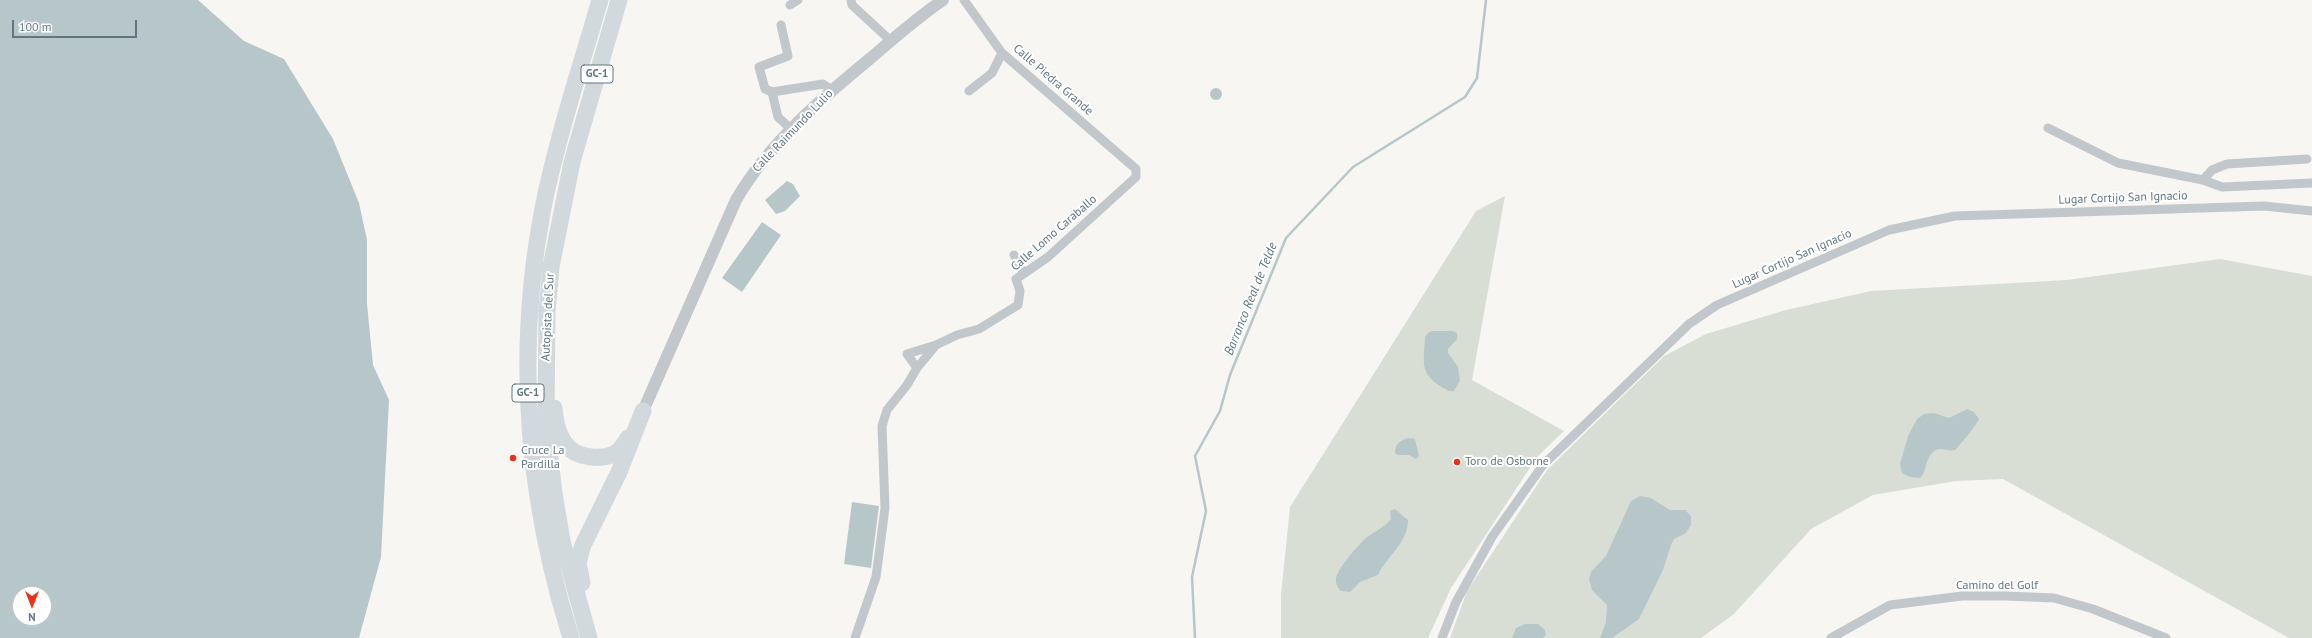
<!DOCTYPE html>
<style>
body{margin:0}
#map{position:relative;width:2312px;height:638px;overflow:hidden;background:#f7f6f3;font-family:"PT Sans",sans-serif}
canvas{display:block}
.north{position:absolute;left:12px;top:586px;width:40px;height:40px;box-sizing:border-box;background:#fff;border:1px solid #bfc8cc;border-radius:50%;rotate:180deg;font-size:11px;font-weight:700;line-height:16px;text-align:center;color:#5f7680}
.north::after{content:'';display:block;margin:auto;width:14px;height:18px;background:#ee2f1c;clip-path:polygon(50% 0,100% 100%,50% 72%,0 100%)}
.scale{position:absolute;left:12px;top:20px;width:125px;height:18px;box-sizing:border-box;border:2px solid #5f7680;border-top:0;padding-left:5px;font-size:12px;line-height:14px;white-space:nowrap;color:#5f7680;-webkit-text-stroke:3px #fff;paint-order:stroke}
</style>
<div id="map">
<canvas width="2312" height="638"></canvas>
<div class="north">N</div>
<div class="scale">100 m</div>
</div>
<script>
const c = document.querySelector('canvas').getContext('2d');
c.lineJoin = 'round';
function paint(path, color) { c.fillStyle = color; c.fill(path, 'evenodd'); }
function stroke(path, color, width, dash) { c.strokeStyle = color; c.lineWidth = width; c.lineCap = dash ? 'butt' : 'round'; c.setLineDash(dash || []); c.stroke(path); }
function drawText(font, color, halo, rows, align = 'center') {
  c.font = font + ' "PT Sans",sans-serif'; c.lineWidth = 4; c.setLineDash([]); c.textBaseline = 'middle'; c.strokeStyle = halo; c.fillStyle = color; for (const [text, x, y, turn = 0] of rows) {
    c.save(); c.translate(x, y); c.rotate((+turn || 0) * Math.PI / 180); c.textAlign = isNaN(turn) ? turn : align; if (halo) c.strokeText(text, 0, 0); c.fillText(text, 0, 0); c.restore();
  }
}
paint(new Path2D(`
 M1505,196L1472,380L1564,431L1537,457L1451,588L1428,638H1281V595L1290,507L1476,211Z
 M2220,259L2312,276V638H2289L2003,479L1956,481L1873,495L1811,529L1734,614L1701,638H1450L1467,591L1547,470L1664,356L1706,334L1786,310L1871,291L2067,280Z`), '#d9ded4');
paint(new Path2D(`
 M0,0H198L244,41L284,59L333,139L359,203L367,240V304L373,365L389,400L381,557L359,638H0ZM20,594H44V618H20Z
 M1210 94a6 6 0 1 1 12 0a6 6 0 1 1-12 0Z
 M787,181L793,184L800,196L785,211L776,214L765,200Z
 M762,222L781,235L742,292L722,278Z
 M1432,331H1453L1457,333V339L1448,349V353L1458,367L1460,381L1454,391C1448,392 1446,389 1440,386C1419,373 1424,360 1425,337L1428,333Z
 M1967,409L1974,412L1979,419C1978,423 1957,449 1955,450C1946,452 1940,445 1932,453C1925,461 1927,471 1920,478L1910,477L1902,473L1900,464L1908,436L1917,419L1924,414L1934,413L1949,418Z
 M1408,438L1415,439L1419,456L1416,459L1409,455H1398L1395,453C1395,444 1400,440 1408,438Z
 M1640,496L1651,498L1670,510H1685L1691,516V525L1686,533L1674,539L1671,545L1663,570L1639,619L1612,638H1600L1606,622L1607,605L1592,590L1589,579L1591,572L1606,556L1631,501Z
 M852,502L879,506L871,568L844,564Z
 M1395,509L1408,520C1408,543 1387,556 1378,575L1360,582L1350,592L1341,591C1338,588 1335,583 1336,578C1338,568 1359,544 1366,538C1375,531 1384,528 1391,519L1390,511Z
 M1525,624H1538L1545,630L1546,635L1543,638H1512L1516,628Z`), '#b7c7c9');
stroke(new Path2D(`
 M1195,638L1192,577L1206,511L1195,456L1220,411L1230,375L1286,238L1353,167L1465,97L1477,78L1486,0`), '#b7c7c9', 2.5);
stroke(new Path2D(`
 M851,0L852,5L891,41
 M790,5L798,0
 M781,25L788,56L759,67L765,89L772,92L823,84L832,90
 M969,91L992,73L1002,53
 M772,92L778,117L791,129
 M2048,128L2118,163L2203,180L2222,187L2312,183
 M2203,180L2212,170L2227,164L2307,159
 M1014,255L1023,272
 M917,368L907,354L936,345
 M855,638L876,577L885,508L882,426L887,410L907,385L917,368L936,345L957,335L979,329L1018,305L1020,291L1016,279L1048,257L1136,177V169L1002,53L964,0
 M1442,638L1456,602L1492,537L1543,465L1689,324L1717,305L1889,230L1955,216L2264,206L2312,211
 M1831,638L1890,605L1962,596H2006L2054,598L2093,609L2166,638`), '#c1c7ca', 9);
stroke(new Path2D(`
 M643,411L736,200C769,143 822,98 872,57C895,37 918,17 943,0`), '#c1c7ca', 12);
stroke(new Path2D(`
 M554,408C555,421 558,436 567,446C577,458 601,460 614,454C620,451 625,443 628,438
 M582,583L578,563L583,545L619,472L643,411
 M571,638C527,498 515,353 543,208C557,138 580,69 600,0
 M589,638L562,541L554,493L546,424L547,311L551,267L572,162L619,0`), '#d2d9dc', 17);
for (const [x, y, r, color] of [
 [513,458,4,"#ee2f1c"],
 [1457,462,4,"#ee2f1c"]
]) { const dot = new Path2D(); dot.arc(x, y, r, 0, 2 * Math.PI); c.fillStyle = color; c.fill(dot); stroke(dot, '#fff', 1.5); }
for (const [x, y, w] of [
 [597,74,32],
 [528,393,32]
]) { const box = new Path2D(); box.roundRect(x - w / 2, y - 9, w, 18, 3); c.fillStyle = '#fff'; c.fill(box); stroke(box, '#5f7680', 1); }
drawText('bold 11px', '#5f7680', null, [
 ["GC-1",597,74],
 ["GC-1",528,393]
]);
drawText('12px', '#5f7680', '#fff', [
 ["Calle Piedra Grande",1053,80,41],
 ["Calle Raimundo Lulio",793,131,-46],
 ["Lugar Cortijo San Ignacio",2123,198,-2],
 ["Calle Lomo Caraballo",1054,233,-41],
 ["Lugar Cortijo San Ignacio",1792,259,-24],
 ["Autopista del Sur",548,317,-87],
 ["Camino del Golf",1997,586]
]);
drawText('12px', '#5f7680', '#fff', [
 ["Cruce La",521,451],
 ["Pardilla",521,465],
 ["Toro de Osborne",1465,462]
], 'left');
drawText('italic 13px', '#5a777c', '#fff', [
 ["Barranco Real de Telde",1251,299,-68]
]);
</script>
